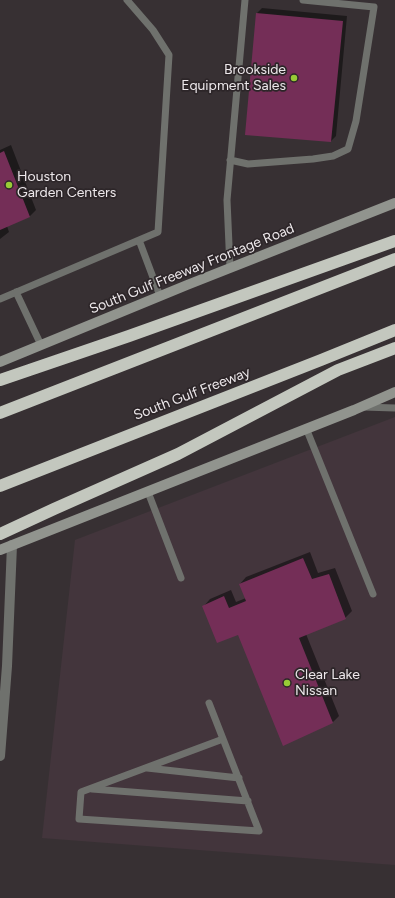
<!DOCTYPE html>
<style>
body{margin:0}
canvas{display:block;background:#373033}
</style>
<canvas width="395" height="898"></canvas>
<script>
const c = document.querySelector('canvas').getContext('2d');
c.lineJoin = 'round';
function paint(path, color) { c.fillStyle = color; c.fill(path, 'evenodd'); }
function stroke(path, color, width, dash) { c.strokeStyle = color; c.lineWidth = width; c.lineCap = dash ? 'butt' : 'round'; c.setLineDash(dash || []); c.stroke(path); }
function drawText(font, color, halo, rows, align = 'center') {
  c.font = font + ' Figtree,sans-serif'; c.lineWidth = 3.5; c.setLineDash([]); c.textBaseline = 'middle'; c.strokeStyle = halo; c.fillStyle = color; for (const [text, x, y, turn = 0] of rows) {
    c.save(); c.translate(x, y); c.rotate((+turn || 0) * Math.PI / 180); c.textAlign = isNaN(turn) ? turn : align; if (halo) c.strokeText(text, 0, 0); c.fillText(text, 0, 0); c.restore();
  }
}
paint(new Path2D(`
 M395,417V865L42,838L75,540Z`), '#43353c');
paint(new Path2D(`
 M262,8L347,16L336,136L331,141L256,14Z
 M11,145L36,210L29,217L7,226L9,232L0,239V150Z
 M310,552L318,573L335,568L352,611L345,618L306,634L339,716L333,722L238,634L204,606L210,599L231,590L236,602L246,598L240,584L246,577Z`), '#0007');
paint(new Path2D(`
 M256,13L343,21L331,142L245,135Z
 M4,151L30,217L0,230V153Z
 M303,558L312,579L329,574L346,619L299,638L333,723L283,746L238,635L217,643L202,606L224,596L229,608L246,601L239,584Z`), '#742e57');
stroke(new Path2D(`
 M230,160L248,164L313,159L333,156L348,149L356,121L374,7L303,0
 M139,240L160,296
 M230,268L227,200L245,0
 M16,292L41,345
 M0,299L158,232L169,55L153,30L127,0
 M363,407L395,408
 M306,428L373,594
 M148,492L181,578
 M209,703L259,831L79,819L81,792L223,739
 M147,768L239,778
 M92,789L248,801`), '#6f716d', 7);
stroke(new Path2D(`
 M0,756L7,666L12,545`), '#6f716d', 10);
stroke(new Path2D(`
 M0,362L187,285L395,203
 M0,550L354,410L395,392`), '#91948e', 10);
stroke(new Path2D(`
 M0,380L129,336L395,241
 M0,413L395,259
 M0,486L321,360L395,330
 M0,534L54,509L178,454L338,370L395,348`), '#c3c7be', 12);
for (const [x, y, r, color] of [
 [294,78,4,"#98cb36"],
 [9,185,4,"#98cb36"],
 [287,683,4,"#98cb36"]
]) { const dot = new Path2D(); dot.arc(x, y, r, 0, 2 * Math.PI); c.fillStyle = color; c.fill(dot); stroke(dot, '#2d2629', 1.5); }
drawText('14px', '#ede8eb', '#2d2629', [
 ["Brookside",286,70,"right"],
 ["Equipment Sales",286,86,"right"],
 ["Houston",17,177],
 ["Garden Centers",17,193],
 ["Clear Lake",295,675],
 ["Nissan",295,691]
], 'left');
drawText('14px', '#ede8eb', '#2d2629', [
 ["South Gulf Freeway Frontage Road",192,269,-22],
 ["South Gulf Freeway",192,394,-21]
]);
</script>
